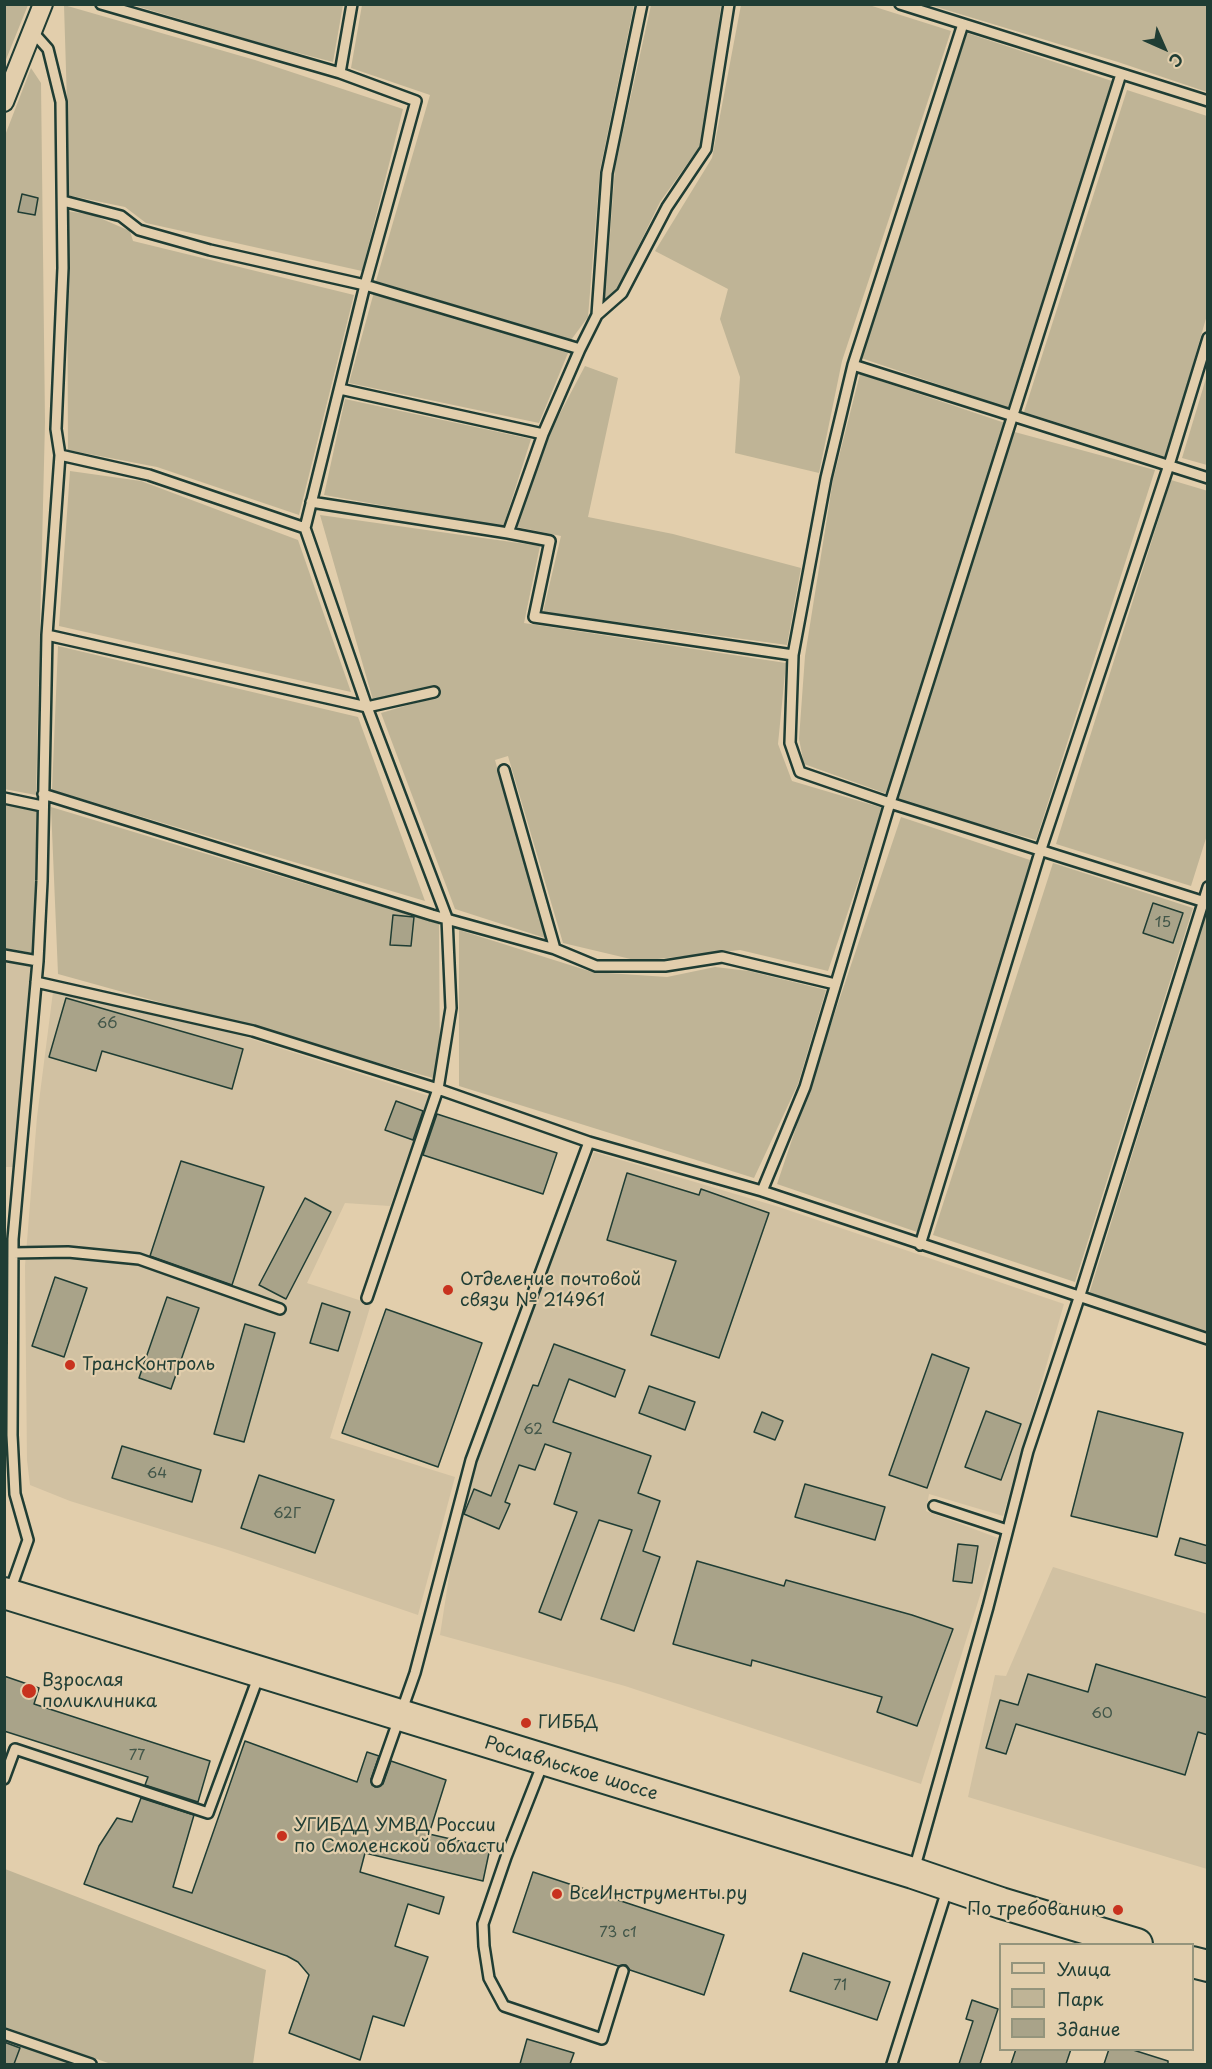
<!DOCTYPE html>
<meta charset="utf-8">
<style>
body{margin:0}
#map{position:relative;width:1212px;height:2069px;overflow:hidden;background:#e2ceac;font-family:"Playpen Sans",sans-serif}
canvas{display:block}
.frame{position:absolute;inset:0;border:6px solid #1f3d34;pointer-events:none}
.legend{position:absolute;left:999px;top:1943px;width:195px;height:108px;box-sizing:border-box;background:#e2ceac;border:2px solid #94947c;margin:0;padding:8px 10px;list-style:none;font-size:18px;color:#1f3d34}
.legend li{display:flex;align-items:center;gap:12px;height:30px}
.legend b{width:30px;border:2px solid #94947c}
.north{position:absolute;left:1134px;top:18px;width:60px;height:60px;-webkit-text-stroke:4px #e2ceac;paint-order:stroke;rotate:135deg;font-size:16px;font-weight:700;line-height:24px;text-align:center;color:#1f3d34}
.north::after{content:'';display:block;margin:auto;width:21px;height:27px;background:#1f3d34;clip-path:polygon(50% 0,100% 100%,50% 72%,0 100%)}
</style>
<div id="map">
<canvas width="1212" height="2069"></canvas>
<div class="frame"></div>
<ul class="legend">
<li><b style="height:8px;background:#e2ceac"></b>Улица</li>
<li><b style="height:16px;background:#bfb496"></b>Парк</li>
<li><b style="height:16px;background:#a9a389"></b>Здание</li>
</ul>
<div class="north">С</div>
</div>
<script>
const c = document.querySelector('canvas').getContext('2d');
c.lineJoin = 'round';
function paint(path, color) { c.fillStyle = color; c.fill(path, 'evenodd'); }
function stroke(path, color, width, dash) { c.strokeStyle = color; c.lineWidth = width; c.lineCap = dash ? 'butt' : 'round'; c.setLineDash(dash || []); c.stroke(path); }
function drawText(font, color, halo, rows, align = 'center') {
  c.font = font + ' "Playpen Sans",sans-serif'; c.lineWidth = 4.5; c.setLineDash([]); c.textBaseline = 'middle'; c.strokeStyle = halo; c.fillStyle = color; for (const [text, x, y, turn = 0] of rows) {
    c.save(); c.translate(x, y); c.rotate((+turn || 0) * Math.PI / 180); c.textAlign = isNaN(turn) ? turn : align; if (halo) c.strokeText(text, 0, 0); c.fillText(text, 0, 0); c.restore();
  }
}
paint(new Path2D(`
 M5,962L32,967L14,1167H4Z
 M53,992L239,1035L429,1096L390,1206L345,1203L307,1283L371,1304L330,1438L455,1477L418,1615L228,1550L70,1501L30,1485L27,1460L25,1266L37,1117Z
 M594,1152L779,1207L1064,1304L1003,1516L929,1494L926,1511L998,1538L921,1784L625,1686L440,1635L454,1544L472,1471Z
 M1053,1567L1207,1614V1869L968,1797L995,1675L1006,1676Z`), '#d1c1a2');
paint(new Path2D(`
 M5,4L28,5L5,62L4,5Z
 M64,5L255,60L403,109L362,271L146,223L125,207L67,195V103Z
 M133,5L343,4V5L333,62L267,45Z
 M362,5H634L600,170L588,317L571,340L376,281L430,95L351,68Z
 M651,5H721L711,91L700,146L660,202L618,288L605,302L615,168Z
 M741,5H869L951,31L842,361L819,473L735,453L740,377L720,319L728,289L655,251L712,158Z
 M930,5H1207V92L1118,62Z
 M967,33L1112,81L1008,408L861,358Z
 M31,68L41,83L45,422L36,795L4,789V138Z
 M1127,90L1207,116V315L1166,457L1024,412Z
 M67,211L93,215L130,231L133,241L354,295L299,515L157,467L68,450Z
 M374,292L568,353L539,423L349,383Z
 M585,366L618,378L588,517L673,534L801,568L787,645L543,612L561,536L517,527L548,436Z
 M860,374L1005,423L887,794L804,764L799,739L805,656L833,480Z
 M1207,375V465L1182,458Z
 M345,399L531,439L503,527L324,495Z
 M1011,431L1155,470L1036,840L895,800Z
 M70,471L141,481L298,540L351,692L59,626Z
 M1171,480L1208,491V832L1191,886L1056,844Z
 M320,515L540,546L524,623L786,663L778,744L792,781L883,808L828,971L740,950L639,961L563,943L508,756L495,760L545,938L455,909L381,713L439,696L437,687L373,700Z
 M58,646L358,717L425,901L52,790Z
 M5,803L37,810L33,953L5,948Z
 M51,807L439,924L440,1080L58,974Z
 M901,817L1033,861L917,1232L777,1184Z
 M1053,863L1193,908L1075,1282L933,1235Z
 M1207,913L1208,1331H1207L1089,1294Z
 M459,930L592,972L667,977L715,967L749,971L826,990L798,1084L754,1178L459,1086Z
 M5,1869L266,1970L253,2064H111L5,2027Z
 M5,2040L71,2064H5Z`), '#bfb496');
const building = new Path2D(`
 M22,194L38,198L35,215L18,212Z
 M1153,903L1183,913L1173,943L1143,933Z
 M393,915L414,917L411,946L390,945Z
 M66,998L243,1049L232,1089L102,1051L96,1071L49,1057Z
 M396,1101L423,1111L413,1140L385,1130Z
 M437,1114L557,1153L543,1194L423,1155Z
 M181,1161L264,1187L232,1285L150,1256Z
 M627,1173L699,1195L701,1189L769,1213L719,1358L651,1335L676,1261L607,1240Z
 M305,1198L331,1212L286,1299L259,1285Z
 M55,1277L87,1288L64,1357L32,1346Z
 M167,1297L199,1308L171,1389L139,1378Z
 M322,1303L350,1312L338,1351L310,1343Z
 M386,1309L482,1343L438,1467L342,1433Z
 M245,1324L275,1333L244,1442L214,1434Z
 M554,1344L625,1370L615,1397L569,1379L553,1422L651,1456L638,1493L660,1501L643,1551L660,1557L634,1631L601,1619L632,1530L599,1520L561,1620L539,1612L577,1512L554,1504L571,1453L545,1444L535,1470L519,1465L505,1502L510,1504L499,1529L464,1514L474,1489L491,1496L533,1385L538,1386Z
 M932,1354L969,1368L927,1488L889,1475Z
 M649,1386L695,1402L685,1430L639,1413Z
 M986,1411L1021,1424L1001,1480L965,1467Z
 M1098,1411L1183,1433L1157,1537L1071,1516Z
 M762,1412L783,1421L775,1440L754,1432Z
 M122,1446L201,1470L192,1502L112,1478Z
 M259,1475L334,1500L315,1553L241,1528Z
 M805,1484L885,1507L875,1540L795,1517Z
 M1180,1538L1208,1546V1564L1175,1555Z
 M958,1544L978,1546L972,1583L953,1581Z
 M697,1561L784,1586L786,1580L912,1615L953,1629L917,1726L877,1712L882,1697L752,1660L751,1666L673,1644Z
 M1096,1664L1208,1698V1735L1198,1732L1185,1775L1016,1724L1006,1754L986,1748L1000,1700L1018,1705L1028,1674L1088,1692Z
 M4,1676L39,1688L34,1704L210,1761L198,1802L145,1785L148,1777L4,1731Z
 M245,1741L357,1782L367,1752L379,1756L371,1779L372,1785L375,1787L383,1784L391,1761L446,1780L429,1834L490,1848L483,1881L365,1853L360,1872L444,1897L439,1914L408,1904L395,1946L428,1957L404,2026L373,2016L360,2060L289,2033L309,1975L298,1962L287,1956L84,1884L99,1846L117,1818L132,1822L141,1798L194,1815L173,1887L192,1893Z
 M533,1872L724,1935L704,1995L630,1970L626,1965L618,1966L513,1932Z
 M803,1953L890,1982L877,2020L790,1991Z
 M972,2000L998,2009L980,2064H959L973,2021L966,2019Z
 M527,2039L574,2053L570,2064H520Z
 M4,2042L20,2048L14,2064H4Z
 M1016,2049H1071L1066,2064H1011Z
 M1109,2049H1130L1168,2061V2064H1104Z`);
paint(building, '#a9a389');
stroke(building, '#1f3d34', 1.5);
const service = new Path2D(`
 M101,4L340,73L352,4
 M900,4L1208,101
 M963,24L853,365L826,478L793,655L790,743L800,772L890,803L1208,903
 M1121,74L890,803L805,1087L762,1191L1208,1339
 M63,201L121,216L139,230L210,250L365,285L580,349L597,315L607,173L642,4
 M597,315L622,293L667,207L706,149L729,4
 M853,365L1208,478
 M340,389L543,434L580,349
 M60,455L149,475L305,528L367,707L447,918L451,1008L438,1089L367,1298
 M311,502L508,533L543,434
 M305,528L365,285L416,101L340,73
 M508,533L550,541L534,617L793,655
 M47,635L367,707L434,692
 M504,770L555,949
 M43,794L432,915L555,949L596,966H665L722,957L835,984
 M4,798L42,806
 M4,955L38,961
 M36,982L253,1031L438,1089L589,1142L762,1191
 M920,1245L1041,849L1169,465L1208,338
 M13,1253L68,1252L139,1259L280,1309
 M934,1506L1007,1530
 M10,1591L28,1540L15,1494L12,1435L13,1239L38,961L42,881L47,635L60,455L56,429L63,268L61,102L48,49L32,31
 M543,1763L506,1857L483,1924L484,1946L489,1978L504,2006L602,2039L623,1971
 M4,1779L15,1749L208,1813L259,1675
 M377,1781L415,1673L471,1460L589,1142
 M914,1870L988,1607L1028,1451L1079,1298L1208,887
 M4,2034L91,2064
 M892,2064L947,1890`);
const minor = new Path2D(`
 M4,102L43,4`);
const primary = new Path2D(`
 M4,1593L913,1873L1001,1903L1137,1944
 M1192,1962L1208,1966`);
stroke(service, '#1f3d34', 14);
stroke(minor, '#1f3d34', 22);
stroke(primary, '#1f3d34', 34);
stroke(service, '#e2ceac', 9);
stroke(minor, '#e2ceac', 18);
stroke(primary, '#e2ceac', 30);
for (const [x, y, r, color] of [
 [448,1290,6,"#c8321e"],
 [70,1365,6,"#c8321e"],
 [29,1691,8,"#c8321e"],
 [526,1723,6,"#c8321e"],
 [282,1836,6,"#c8321e"],
 [557,1894,6,"#c8321e"],
 [1118,1910,6,"#c8321e"]
]) { const dot = new Path2D(); dot.arc(x, y, r, 0, 2 * Math.PI); c.fillStyle = color; c.fill(dot); stroke(dot, '#e2ceac', 2); }
drawText('15px', '#425649', null, [
 ["15",1163,923],
 ["66",107,1024],
 ["62",533,1430],
 ["64",157,1474],
 ["62Г",287,1514],
 ["60",1102,1714],
 ["77",137,1756],
 ["73 с1",618,1933],
 ["71",840,1986]
]);
drawText('18px', '#1f3d34', '#e2ceac', [
 ["Отделение почтовой",460,1280],
 ["связи № 214961",460,1301],
 ["ТрансКонтроль",82,1365],
 ["Взрослая",42,1681],
 ["поликлиника",42,1702],
 ["ГИББД",538,1723],
 ["УГИБДД УМВД России",294,1826],
 ["по Смоленской области",294,1847],
 ["ВсеИнструменты.ру",569,1894],
 ["По требованию",1106,1910,"right"]
], 'left');
drawText('18px', '#1f3d34', '#e2ceac', [
 ["Рославльское шоссе",571,1769,17]
]);
</script>
